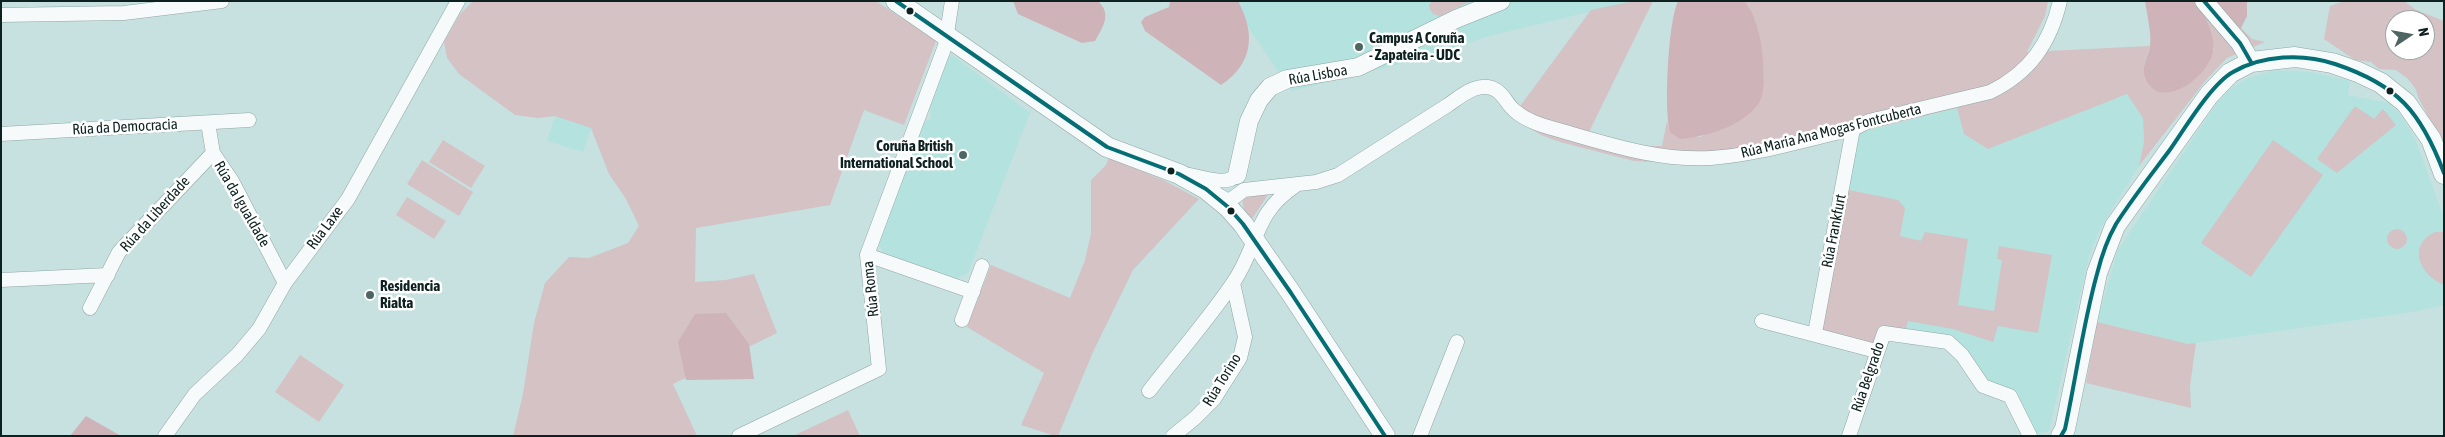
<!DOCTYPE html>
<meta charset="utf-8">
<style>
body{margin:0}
#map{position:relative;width:2445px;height:437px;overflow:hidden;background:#c6e1df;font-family:"Asap Condensed",sans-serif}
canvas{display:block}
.frame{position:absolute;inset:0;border:2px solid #0d2220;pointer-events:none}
.north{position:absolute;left:2385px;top:10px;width:50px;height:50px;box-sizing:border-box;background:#fff;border:1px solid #9ea7a6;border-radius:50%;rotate:78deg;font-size:14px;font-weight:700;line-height:20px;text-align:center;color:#0d2220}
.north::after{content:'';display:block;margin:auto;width:18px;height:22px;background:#4e6563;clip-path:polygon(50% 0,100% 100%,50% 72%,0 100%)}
</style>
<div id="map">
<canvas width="2445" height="437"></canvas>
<div class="frame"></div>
<div class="north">N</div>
</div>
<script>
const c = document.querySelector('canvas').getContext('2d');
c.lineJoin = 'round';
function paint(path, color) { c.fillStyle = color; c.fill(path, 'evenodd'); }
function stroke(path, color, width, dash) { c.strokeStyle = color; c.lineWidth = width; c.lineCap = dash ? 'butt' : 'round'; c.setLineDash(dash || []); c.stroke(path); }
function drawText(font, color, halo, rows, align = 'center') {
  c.font = font + ' "Asap Condensed",sans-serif'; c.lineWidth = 5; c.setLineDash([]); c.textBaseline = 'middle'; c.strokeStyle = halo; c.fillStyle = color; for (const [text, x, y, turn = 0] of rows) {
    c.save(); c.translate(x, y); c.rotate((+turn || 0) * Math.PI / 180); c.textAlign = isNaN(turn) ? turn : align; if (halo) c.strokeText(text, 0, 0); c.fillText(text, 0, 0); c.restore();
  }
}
paint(new Path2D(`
 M1231,1H1634L1489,36L1424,58L1291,91Z
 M952,55L1030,113L968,273L956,279L884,254L879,245L922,123L931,119L930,103L946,58Z
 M2275,70L2310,72L2350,81L2348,95L2389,103L2401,116L2415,139L2444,218V305L2412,312L2188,344L2097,322L2118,250L2217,103L2229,90L2246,79Z
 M2127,94L2143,118L2144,142L2139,166L2101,227L2089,256L2049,431L2036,434L2022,416L1986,384L1965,353L1821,313L1857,133L1957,108L1964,134L2005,142Z
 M555,116L591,128L583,152L547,141Z`), '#b4e2de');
paint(new Path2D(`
 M473,1H876L936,41L904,125L864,110L830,205L696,228L695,282L726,280L754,274L777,333L673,384L697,436H513L523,394L534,323L545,283L569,257L589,258L628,243L639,226L626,199L609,174L591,128L555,116L538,118L515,115L459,74L447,58L444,42L460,14Z
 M1432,1H1471L1440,16C1433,15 1430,12 1429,5Z
 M1634,1H1653L1589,132L1633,146H1662L1667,121L1670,132L1700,137L1748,115L1750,8L1745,1H2048L2045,16L2027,52L2150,46L2144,65L2214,50C2210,33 2206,16 2195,1H2201L2233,31L2241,28L2252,39L2265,42L2227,58L2206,80L2139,166L2144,142L2143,118L2127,94L1988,149L1964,134L1957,108L1736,162L1710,165L1634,161L1560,142L1541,135L1512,117L1591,10Z
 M2344,1H2404L2416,10L2444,21V146L2419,99L2415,88L2408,79L2396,70L2379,69L2371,62L2355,60L2324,39L2330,6ZM2395,20H2425V50H2395Z
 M2355,106L2374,119L2383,109L2396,125L2337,173L2317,159Z
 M443,140L485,166L471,188L429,162Z
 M2273,140L2323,175L2251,277L2201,243Z
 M1109,158L1163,180L1199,199L1133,270L1093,352L1058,436H1055L1021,425L1044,373L967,327L991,265L1070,298L1085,260L1091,233V180L1106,165Z
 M422,160L473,192L459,216L407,184Z
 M1844,189L1898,200L1905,208L1900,236L1921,241L1925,232L1968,239L1958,305L1994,311L2002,260L1997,259L1999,246L2052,255L2038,333L1998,326L1993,342L1953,329L1908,321L1905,333L1874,345L1821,330Z
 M1269,193L1252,219L1244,210L1242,199L1245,195Z
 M407,197L446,221L434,239L396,215Z
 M2387 239a10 10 0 1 1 20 0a10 10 0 1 1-20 0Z
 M2435,232H2444V285C2420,275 2406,246 2435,232Z
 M2097,322L2188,344L2196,343L2190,386L2191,408L2086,383Z
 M300,355L344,385L319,422L275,392Z
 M848,410L860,436H793Z`), '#d4c2c5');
paint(new Path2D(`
 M1013,1H1098C1112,14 1103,27 1095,41L1082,43L1018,14Z
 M1170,1H1238C1256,34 1253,64 1221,85L1145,31L1141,22L1145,17L1169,7Z
 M1678,1H1745C1755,15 1760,34 1762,51C1763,63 1766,90 1760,101C1746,125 1707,137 1680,139L1670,132C1664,109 1668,22 1678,1Z
 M2145,1H2195C2204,13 2216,36 2213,51C2209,77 2159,114 2145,77C2141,66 2148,57 2150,47C2152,34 2147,15 2145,1Z
 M2201,1H2247V16L2241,28L2233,31Z
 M726,313L749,344L754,379L686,380L678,342L695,314Z
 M86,416L121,436H70Z`), '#ceb3b8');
const minor = new Path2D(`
 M1,15L124,13L222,1
 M208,123L213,153L232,181L285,283
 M1,134L249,120
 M1190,175C1203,178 1227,186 1237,175
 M1218,195L1229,201L1244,190L1316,182L1338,175L1448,105C1461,96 1479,80 1496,90C1504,95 1507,104 1514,110C1527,122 1545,126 1562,131C1611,145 1660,161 1711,158C1756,155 1808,139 1853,129L1869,121L1990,92C2029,73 2050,44 2060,1
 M867,255L973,292
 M1,280L108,275
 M90,308L119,252L213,153
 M962,320L982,266
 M1762,321L1876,351
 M1815,333L1853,129
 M1149,391C1177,355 1208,320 1233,283C1259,245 1253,214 1295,186
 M165,436L195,394L237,355L259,329L285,283L348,199L458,1
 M739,436L879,369L867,255L945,46L952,1
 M1173,436L1195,418L1214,399L1240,358L1245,337L1233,283
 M1420,436L1457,342
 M1849,436L1884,333L1948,342L1962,355L1983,386L2010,396L2030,436`);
const tertiary = new Path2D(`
 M2204,1L2240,43L2251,62
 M1237,175L1249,121L1259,100L1270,87L1287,79L1358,67L1456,19L1501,1`);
const secondary = new Path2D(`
 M896,1L1107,147L1179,174L1206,189L1228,207L1243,224L1291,293L1385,436
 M2061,436L2065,429L2097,273L2115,226L2209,95L2230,73L2251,62L2295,57L2332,63L2358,72L2381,83L2406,103L2431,139L2444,174`);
stroke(minor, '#90a6a4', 15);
stroke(tertiary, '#90a6a4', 19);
stroke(secondary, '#90a6a4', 21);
stroke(minor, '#f6fafa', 14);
stroke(tertiary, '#f6fafa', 18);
stroke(secondary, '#f6fafa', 20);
stroke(new Path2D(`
 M896,1L1107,147L1179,174L1206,189L1228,207L1243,224L1291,293L1385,436
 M2204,1L2240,43L2251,62
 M2061,436L2065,429C2076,378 2083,324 2097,274C2101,258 2108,238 2116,224C2132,199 2151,175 2169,151C2184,130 2211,84 2233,72C2262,55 2303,53 2335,64C2398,85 2421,112 2444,173`), '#056e74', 4);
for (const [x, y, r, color] of [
 [910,11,4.5,"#0d2220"],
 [1359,47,5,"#4e6563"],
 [2390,91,4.5,"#0d2220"],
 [963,155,5,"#4e6563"],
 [1171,171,4.5,"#0d2220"],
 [1231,211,4.5,"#0d2220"],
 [370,295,5,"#4e6563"]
]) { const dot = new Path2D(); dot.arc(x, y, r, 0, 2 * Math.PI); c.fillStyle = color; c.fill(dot); stroke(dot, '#fff', 2); }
drawText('bold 15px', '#0d2220', '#fff', [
 ["Campus A Coruña",1369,38],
 ["- Zapateira - UDC",1369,55],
 ["Coruña British",953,146,"right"],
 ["International School",953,163,"right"],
 ["Residencia",380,286],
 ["Rialta",380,303]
], 'left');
drawText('15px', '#0d2220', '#fff', [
 ["Rúa Lisboa",1318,75,-10],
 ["Rúa da Democracia",125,127,-3],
 ["Rúa María Ana Mogas Fontcuberta",1831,131,-14],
 ["Rúa da Igualdade",242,204,60],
 ["Rúa da Liberdade",155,214,-48],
 ["Rúa Laxe",325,228,-53],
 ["Rúa Frankfurt",1834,231,-79],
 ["Rúa Roma",871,289,-96],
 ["Rúa Belgrado",1868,377,-71],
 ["Rúa Torino",1222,380,-58]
]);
</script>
